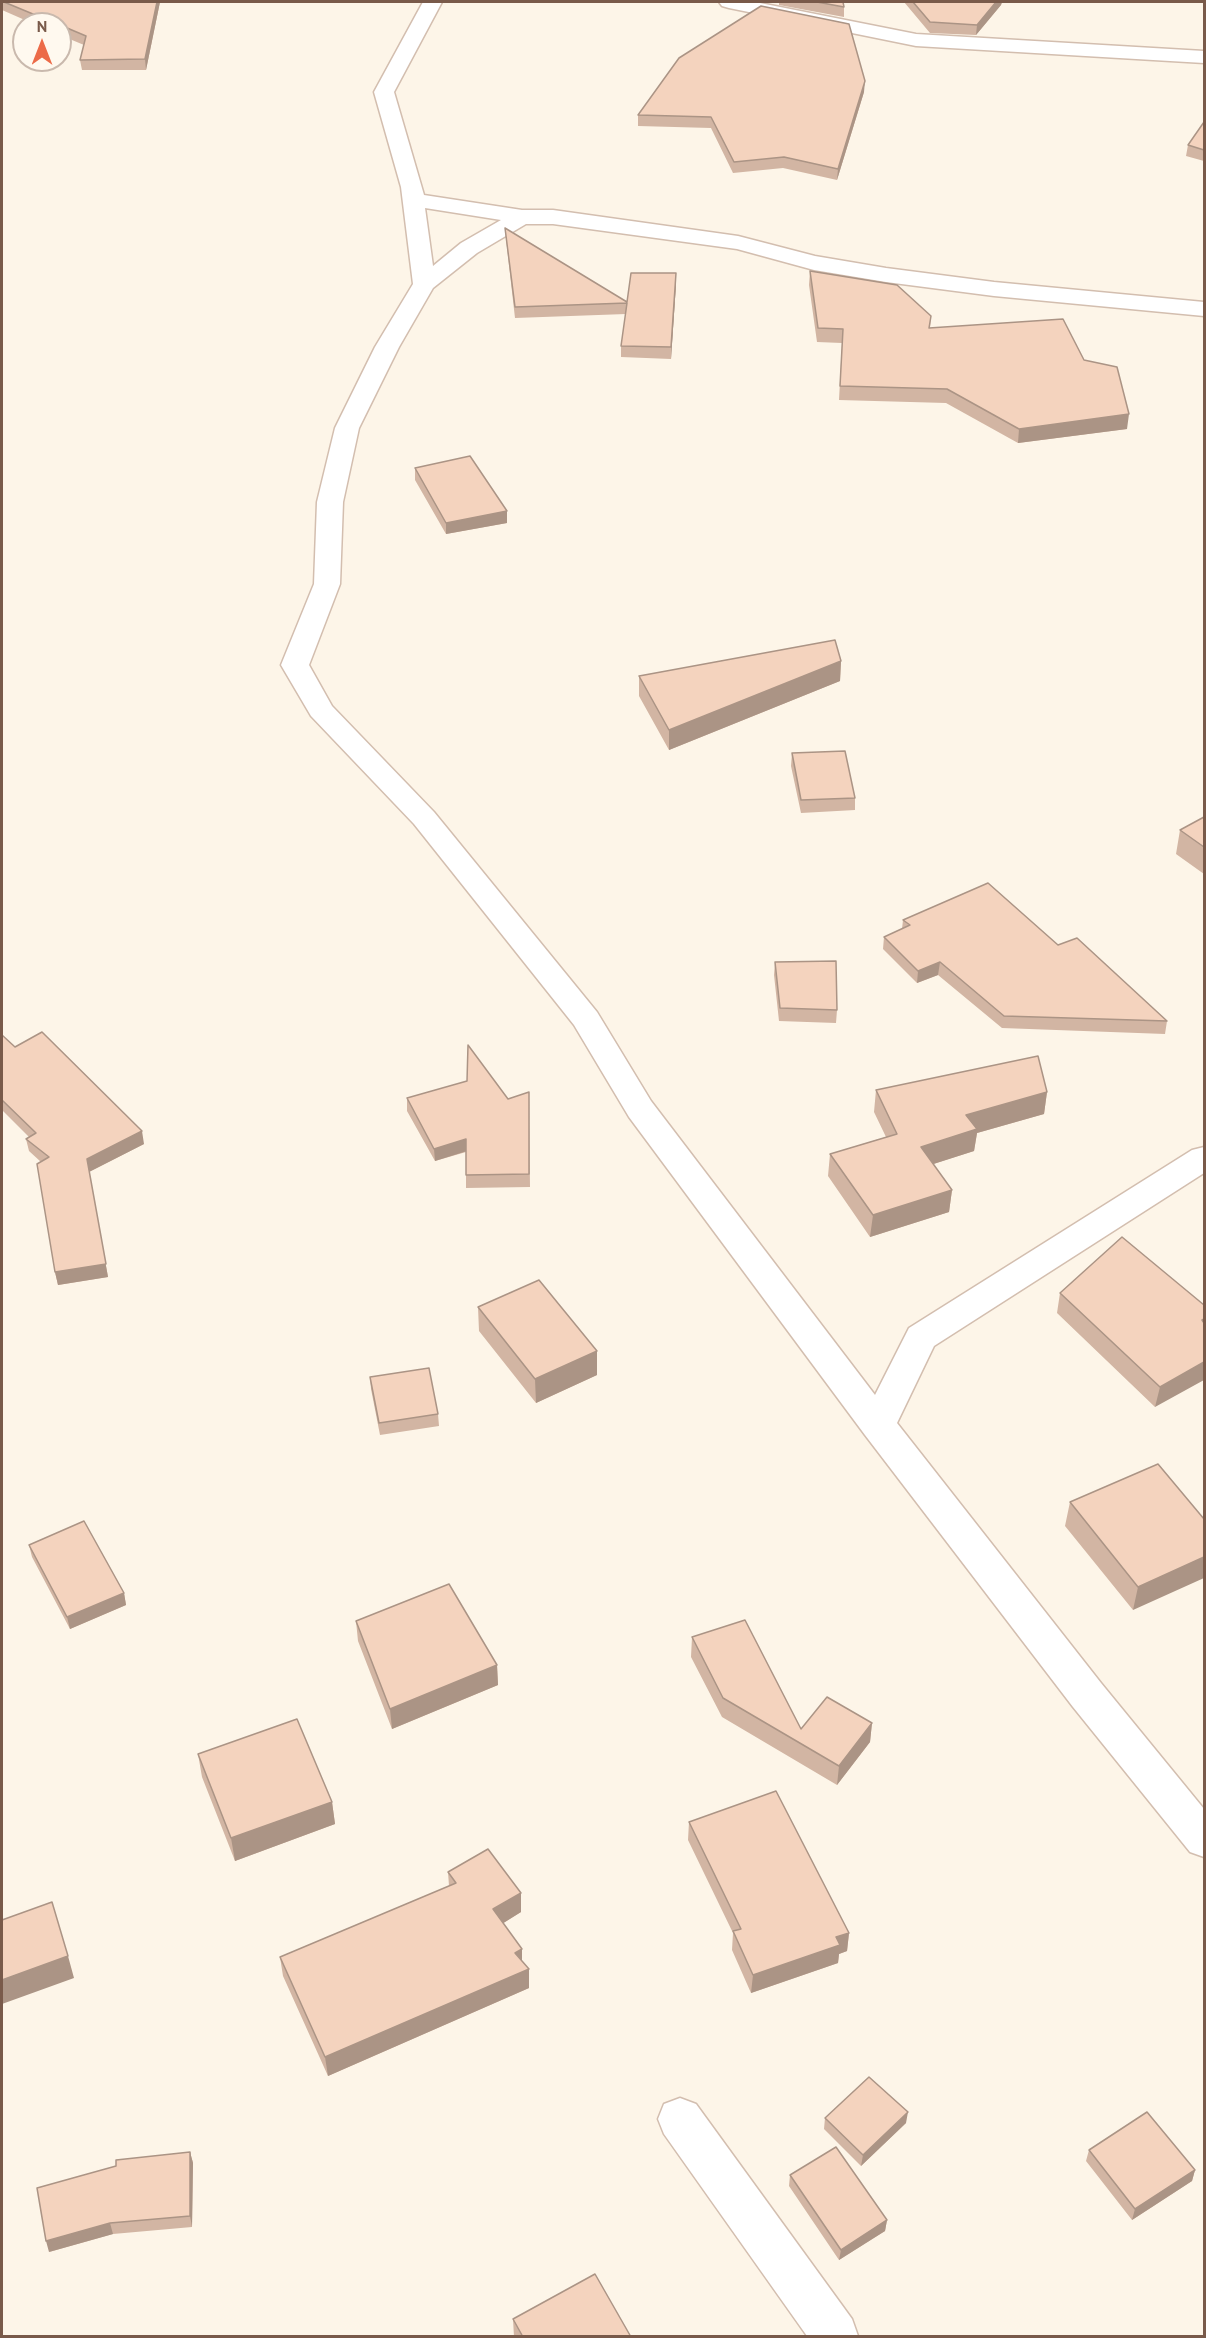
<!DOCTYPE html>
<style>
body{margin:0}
#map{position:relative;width:1206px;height:2338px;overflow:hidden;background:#fdf5e8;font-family:"PT Sans",sans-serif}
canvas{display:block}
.frame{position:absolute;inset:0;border:3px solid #795a4a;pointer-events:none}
.north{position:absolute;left:12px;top:12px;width:60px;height:60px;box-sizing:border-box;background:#fff9ef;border:2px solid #c9b9ad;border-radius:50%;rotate:0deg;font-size:16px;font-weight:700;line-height:24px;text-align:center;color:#795a4a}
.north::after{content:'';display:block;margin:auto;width:21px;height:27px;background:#ec6b48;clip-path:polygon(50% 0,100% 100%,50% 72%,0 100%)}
</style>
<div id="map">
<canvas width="1206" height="2338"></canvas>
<div class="frame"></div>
<div class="north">N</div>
</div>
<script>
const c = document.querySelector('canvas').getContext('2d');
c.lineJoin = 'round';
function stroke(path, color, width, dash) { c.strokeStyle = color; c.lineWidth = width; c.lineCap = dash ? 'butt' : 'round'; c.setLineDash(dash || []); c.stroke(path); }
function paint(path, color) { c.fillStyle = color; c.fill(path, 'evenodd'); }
const street = new Path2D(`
 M423,2H442L394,92L424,195L522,210H553L738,236L815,256L886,268L994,282L1204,302V316L994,296L886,282L814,270L737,249L553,224H526L477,253L433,288L399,347L359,428L343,502L340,584L309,665L332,706L434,812L597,1012L651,1101L875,1395L909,1328L1192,1150L1204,1147V1173L934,1346L897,1423L1101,1683L1204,1809V1857L1190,1852L1073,1707L865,1435L629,1117L574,1025L414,824L311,716L281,665L314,584L317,502L335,428L375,347L413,284L401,187L374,92ZM425,208L501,220L461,243L433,266Z
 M719,2H755L916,34L1204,51V63L916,46L729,8L722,6Z
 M680,2098L696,2104L852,2319L858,2336H807L664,2134L658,2119L664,2104Z`);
stroke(street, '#d3beaf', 3);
paint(street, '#fff');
paint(new Path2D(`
 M2,2H160L146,70H82L80,60L84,45L60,35V24H34L2,10Z
 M779,2H843L844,7V17L779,5Z
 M904,2H1002L1001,5L976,35L930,33Z
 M864,92L837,180L783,168L733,173L711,128L638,126V115Z
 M1204,122V161L1186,156L1188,145Z
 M505,228L627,302L676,284L671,359L621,357V346L626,314L515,318L506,239Z
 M810,271L931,316L930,328L1084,360L1127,429L1018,443L946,403L839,400L842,343L817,342L809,285Z
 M415,468L507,511V523L446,534L415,480Z
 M841,661L840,681L669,750L639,696V676Z
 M792,753L855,798V810L801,813L791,766Z
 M1204,817V874L1176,854L1180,830Z
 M903,920L1058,945L1167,1021L1165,1034L1002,1028L938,975L917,983L883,949L884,937L902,929Z
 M775,962L837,1010L836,1023L779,1021L774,975Z
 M2,1035L15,1047L144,1144L89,1172L108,1277L58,1285L55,1272L41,1162L29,1151L26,1139L29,1137L2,1110Z
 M876,1090L1047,1092L1044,1114L977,1133L974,1151L933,1164L952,1190L949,1212L870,1237L828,1176L830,1154L886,1137L874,1112Z
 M529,1092L530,1187L466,1188V1152L435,1161L407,1111V1098L508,1099Z
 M1060,1293L1204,1305L1155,1407L1057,1313Z
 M478,1307L597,1375L536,1403L479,1331Z
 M370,1377L438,1414L439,1426L380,1435L371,1389Z
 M1070,1502L1204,1519L1133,1610L1065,1526Z
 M29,1545L124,1593L126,1605L70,1629L32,1557Z
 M356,1621L497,1665L498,1685L392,1729L358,1641Z
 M692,1637L801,1729L872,1723L870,1742L837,1785L722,1717L691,1657Z
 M198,1754L332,1802L335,1824L235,1861L202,1777Z
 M689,1822L849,1933L847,1951L839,1954L838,1963L751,1993L732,1950L733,1933L688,1840Z
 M448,1872L521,1912L503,1923L522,1961L529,1969V1988L328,2076L283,1976L280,1957L449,1886Z
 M825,2118L906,2123L861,2166L824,2129Z
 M1089,2150L1195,2170L1192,2181L1132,2220L1086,2161Z
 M190,2152L193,2163L192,2227L113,2234L49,2252Z
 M790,2175L887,2220L885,2231L839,2260L789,2186Z
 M513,2319L631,2337H514Z`), '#d2b5a3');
paint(new Path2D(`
 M157,2H160L146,70L145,59Z
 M996,2H1002L1001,5L976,35L977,25Z
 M865,81L864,92L837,180L838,169Z
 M676,273V284L671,359V347Z
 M1129,414L1127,429L1018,443L1019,429Z
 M507,511V523L446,534V523Z
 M841,661L840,681L669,750V730Z
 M940,962L938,975L917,983L918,971Z
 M1047,1092L1044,1114L977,1133L974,1151L918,1169L921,1147L966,1115Z
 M142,1131L144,1144L89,1172L108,1277L58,1285L55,1272L87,1159Z
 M466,1139L467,1151L435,1161L434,1149Z
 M952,1190L949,1212L870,1237L873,1215Z
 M597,1351V1375L536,1403L535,1379Z
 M1204,1362V1380L1155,1407L1160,1387Z
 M1204,1557V1578L1133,1610L1138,1587Z
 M124,1593L126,1605L70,1629L67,1617Z
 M497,1665L498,1685L392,1729L390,1709Z
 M872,1723L870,1742L837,1785L839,1766Z
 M332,1802L335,1824L235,1861L231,1838Z
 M521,1893V1912L494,1929L493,1909Z
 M849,1933L847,1951L839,1954L838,1963L751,1993L753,1975L836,1937Z
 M522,1949V1968L515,1953Z
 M68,1956L74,1978L2,2004V1980Z
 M529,1969V1988L328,2076L325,2057Z
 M908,2112L906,2123L861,2166L863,2155Z
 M190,2152L193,2163L192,2227L190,2216Z
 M1195,2170L1192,2181L1132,2220L1135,2209Z
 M887,2220L885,2231L839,2260L841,2250Z
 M110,2223L113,2234L49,2252L46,2241Z`), '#ab9485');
const building = new Path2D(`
 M4,2H157L145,59L80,60L86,36L60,25V24H57Z
 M817,2H843L844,7Z
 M913,2H996L977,25L930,22Z
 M761,6L849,24L865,81L838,169L784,157L734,162L711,117L638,115L679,58Z
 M1204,122V150L1188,145Z
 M505,228L627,302L631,273H676L671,347L621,346L627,303L515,307Z
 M810,271L897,285L931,316L929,328L1063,319L1084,360L1117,367L1129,414L1019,429L947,389L840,386L843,329L818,328Z
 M470,456L507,511L446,523L415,468Z
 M835,640L841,661L669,730L639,676Z
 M845,751L855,798L801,800L792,753Z
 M1204,817V847L1180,830Z
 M988,883L1058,945L1077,938L1167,1021L1004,1016L940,962L918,971L884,937L910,925L903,920Z
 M836,961L837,1010L780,1008L775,962Z
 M42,1032L142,1131L87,1159L106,1264L55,1272L37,1164L49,1157L26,1139L36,1133L2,1100V1035L15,1047Z
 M468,1045L508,1099L529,1092V1174L466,1175V1139L434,1149L407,1098L467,1081Z
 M1038,1056L1047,1092L966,1115L977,1129L921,1147L952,1190L873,1215L830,1154L897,1134L876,1090Z
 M1122,1237L1204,1305V1319L1202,1320L1204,1323V1362L1160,1387L1060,1293Z
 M539,1280L597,1351L535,1379L478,1307Z
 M429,1368L438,1414L379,1423L370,1377Z
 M1158,1464L1204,1519V1557L1138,1587L1070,1502Z
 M84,1521L124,1593L67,1617L29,1545Z
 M449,1584L497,1665L390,1709L356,1621Z
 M745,1620L801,1729L827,1697L872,1723L839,1766L723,1698L692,1637Z
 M297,1719L332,1802L231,1838L198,1754Z
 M776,1791L849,1933L836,1937L840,1945L753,1975L733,1931L741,1929L689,1822Z
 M488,1849L521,1893L493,1909L522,1949L515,1953L529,1969L325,2057L280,1957L456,1883L448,1872Z
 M52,1902L68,1956L2,1980V1920Z
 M869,2077L908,2112L863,2155L825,2118Z
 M1147,2112L1195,2170L1135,2209L1089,2150Z
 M836,2147L887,2220L841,2250L790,2175Z
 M190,2152V2216L110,2223L46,2241L37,2188L116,2166V2160Z
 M595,2274L631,2337H523L513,2319Z`);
paint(building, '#f4d3be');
stroke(building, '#ab9485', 1.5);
</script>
